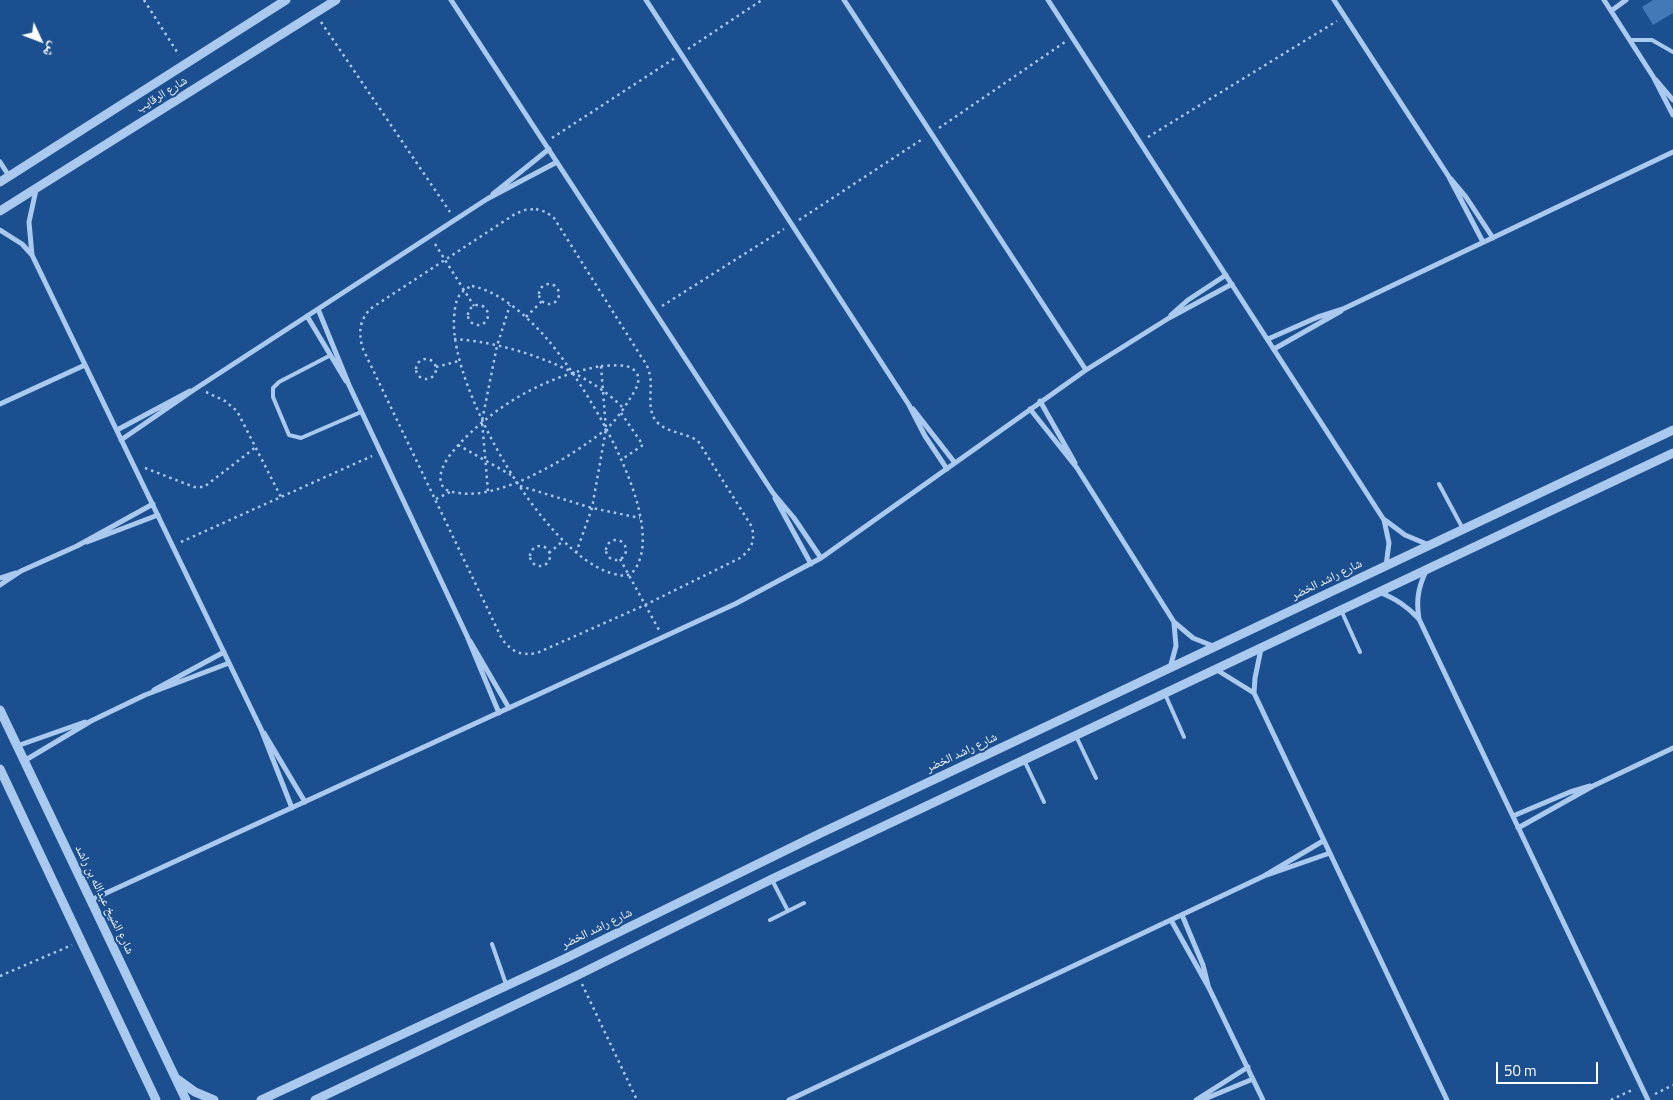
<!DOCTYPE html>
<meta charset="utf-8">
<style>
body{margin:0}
#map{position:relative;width:1673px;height:1100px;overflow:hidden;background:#1b4f8f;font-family:"Titillium Web","Noto Naskh Arabic",sans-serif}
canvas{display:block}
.north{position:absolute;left:15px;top:15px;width:50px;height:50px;-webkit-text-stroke:4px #1b4f8f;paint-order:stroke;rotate:133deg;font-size:14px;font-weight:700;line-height:20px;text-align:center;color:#fff}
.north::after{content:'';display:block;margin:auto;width:18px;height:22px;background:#fff;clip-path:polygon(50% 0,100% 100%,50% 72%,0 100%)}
.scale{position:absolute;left:1496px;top:1062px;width:102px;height:22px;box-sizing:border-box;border:2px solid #fff;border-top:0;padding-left:6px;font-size:15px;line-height:18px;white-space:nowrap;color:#fff;-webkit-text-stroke:4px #1b4f8f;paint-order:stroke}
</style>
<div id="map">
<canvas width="1673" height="1100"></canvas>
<div class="north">ش</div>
<div class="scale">50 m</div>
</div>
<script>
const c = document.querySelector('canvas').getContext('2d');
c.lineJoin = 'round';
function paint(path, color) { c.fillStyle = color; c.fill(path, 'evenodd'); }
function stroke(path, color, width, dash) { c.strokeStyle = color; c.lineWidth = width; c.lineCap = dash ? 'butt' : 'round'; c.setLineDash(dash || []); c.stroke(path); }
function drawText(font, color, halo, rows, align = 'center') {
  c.font = font + ' "Titillium Web","Noto Naskh Arabic",sans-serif'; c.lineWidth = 4.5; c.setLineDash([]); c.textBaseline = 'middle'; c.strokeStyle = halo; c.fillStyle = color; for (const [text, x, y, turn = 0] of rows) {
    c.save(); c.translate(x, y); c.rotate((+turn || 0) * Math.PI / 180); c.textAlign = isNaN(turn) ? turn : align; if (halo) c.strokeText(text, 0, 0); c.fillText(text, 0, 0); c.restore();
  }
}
paint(new Path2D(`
 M1653,0H1673V13L1653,25L1642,7Z`), '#4478b7');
stroke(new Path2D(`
 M144,0L179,55
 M321,22L450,212
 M688,49L762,0
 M939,128L1065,42
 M1148,137L1337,21
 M552,138L675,58
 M536,209L546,212L554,218L642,358C646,363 649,369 650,376C653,391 645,412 659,424C670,433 686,433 698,441L752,527C755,541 752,549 740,558L645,605L537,653C521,656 512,652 502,639L362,347C359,331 359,322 370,309L515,214L525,210Z
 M799,220L924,138
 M435,244L474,306
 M539 294a10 10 0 1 1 20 0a10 10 0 1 1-20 0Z
 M472,286C501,292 529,318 548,340C583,381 663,510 638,564C631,578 624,577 611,573C543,553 450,387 454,319C455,304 456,292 472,286Z
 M468 315a10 10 0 1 1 20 0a10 10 0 1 1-20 0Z
 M662,306L784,229
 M526,317L542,301
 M454,339C508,342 586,369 623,408
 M416 369a10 10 0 1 1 20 0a10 10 0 1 1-20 0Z
 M601,366C610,366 627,363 634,370C643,378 636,389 631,397C624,408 616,421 605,430C572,456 502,500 459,493C451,492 443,491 441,482C437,467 456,447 466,437C504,400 549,376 601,366Z
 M436,367L459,361
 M206,392L225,401L237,411L281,497
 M621,413L643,445L621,460
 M458,445L511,475
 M145,468L194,487H204L256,447
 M520,486L592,508L640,518
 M488,491L482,421L497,346L510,305
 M436,499L450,492
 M606 550a10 10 0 1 1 20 0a10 10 0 1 1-20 0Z
 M181,542L372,456
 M530 556a10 10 0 1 1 20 0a10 10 0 1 1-20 0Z
 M549,553L563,541
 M576,553L592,508L606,429L601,366
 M620,559L659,630
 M0,976L72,945
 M582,984L637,1100
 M1655,1094L1673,1085
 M1611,1100L1634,1089`), '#a9c9ee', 2.5, [2.5, 4]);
stroke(new Path2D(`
 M1630,40H1652L1673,52
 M329,356L279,382L273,388V397L289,435L301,438L361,412
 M1439,484L1463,529
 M1341,610L1360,652
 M1165,694L1184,737
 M1076,736L1096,778
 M1024,760L1044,802
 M772,880L788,911
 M770,920L804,903
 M492,944L506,984`), '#a9c9ee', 4);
stroke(new Path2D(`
 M451,0L773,493L794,518L821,558
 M646,0L909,405L925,436L947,469
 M844,0L1086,370
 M1048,0L1384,520L1389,543L1386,566
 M1334,0L1449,177L1483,242
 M1604,0L1654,78L1673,115
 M1611,11L1626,0
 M1656,80L1673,100
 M0,162L9,176
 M1451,179L1466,197L1493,238
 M36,190L29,222L32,255L261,729L292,808
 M493,194L549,149
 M0,230L22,244L32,255
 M318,309L349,385L467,636L499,713
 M1171,315L1188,300L1226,275
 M307,316L346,381
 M1268,339L1318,317L1343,309L1673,152
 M1274,349L1341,311
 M1040,401L1075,463
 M0,404L85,365
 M913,409L955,463
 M1030,409L1077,468L1174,622L1193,638L1213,646
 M117,430L190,391
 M121,440L195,389L487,199L557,162
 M775,498L811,564
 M1385,520L1405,535L1429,545
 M87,542L158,515
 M0,578L16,573
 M0,585L21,571L77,546L153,504
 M1379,592C1396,599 1407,606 1419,619L1648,1100
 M1419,619C1416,601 1418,588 1426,571
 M470,641L509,708
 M1261,649L1255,678L1254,693L1447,1100
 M1170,668L1176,646L1174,623
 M1217,670L1254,693
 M154,690L224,652
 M264,733L305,802
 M17,746L85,722
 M24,761L91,721L145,695L229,663
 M1513,816L1570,792L1590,786
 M1518,828L1593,786L1673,748
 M1267,875L1330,853
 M91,900L735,604L821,558L1086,370L1169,318L1232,284
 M1182,915L1203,965L1208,985
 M1171,920L1209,988L1263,1100
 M789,1100L1264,876L1323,841
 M1196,1100L1248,1067
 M1202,1100L1253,1079`), '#a9c9ee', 5);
stroke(new Path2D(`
 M0,182L286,0
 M0,211L336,0
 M0,710L186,1100
 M0,769L156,1100
 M177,1079L195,1092L214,1100
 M261,1100L564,959L821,833L1673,430
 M315,1100L578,975L772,879L1673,453`), '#a9c9ee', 9);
drawText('12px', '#fff', '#1b4f8f', [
 ["شارع الرقايب",162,95,-32],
 ["شارع راشد الخضر",1327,580,-26],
 ["شارع راشد الخضر",962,753,-25],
 ["شارع الشيخ عبدالله بن راشد",104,900,64],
 ["شارع راشد الخضر",597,929,-26]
]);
</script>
